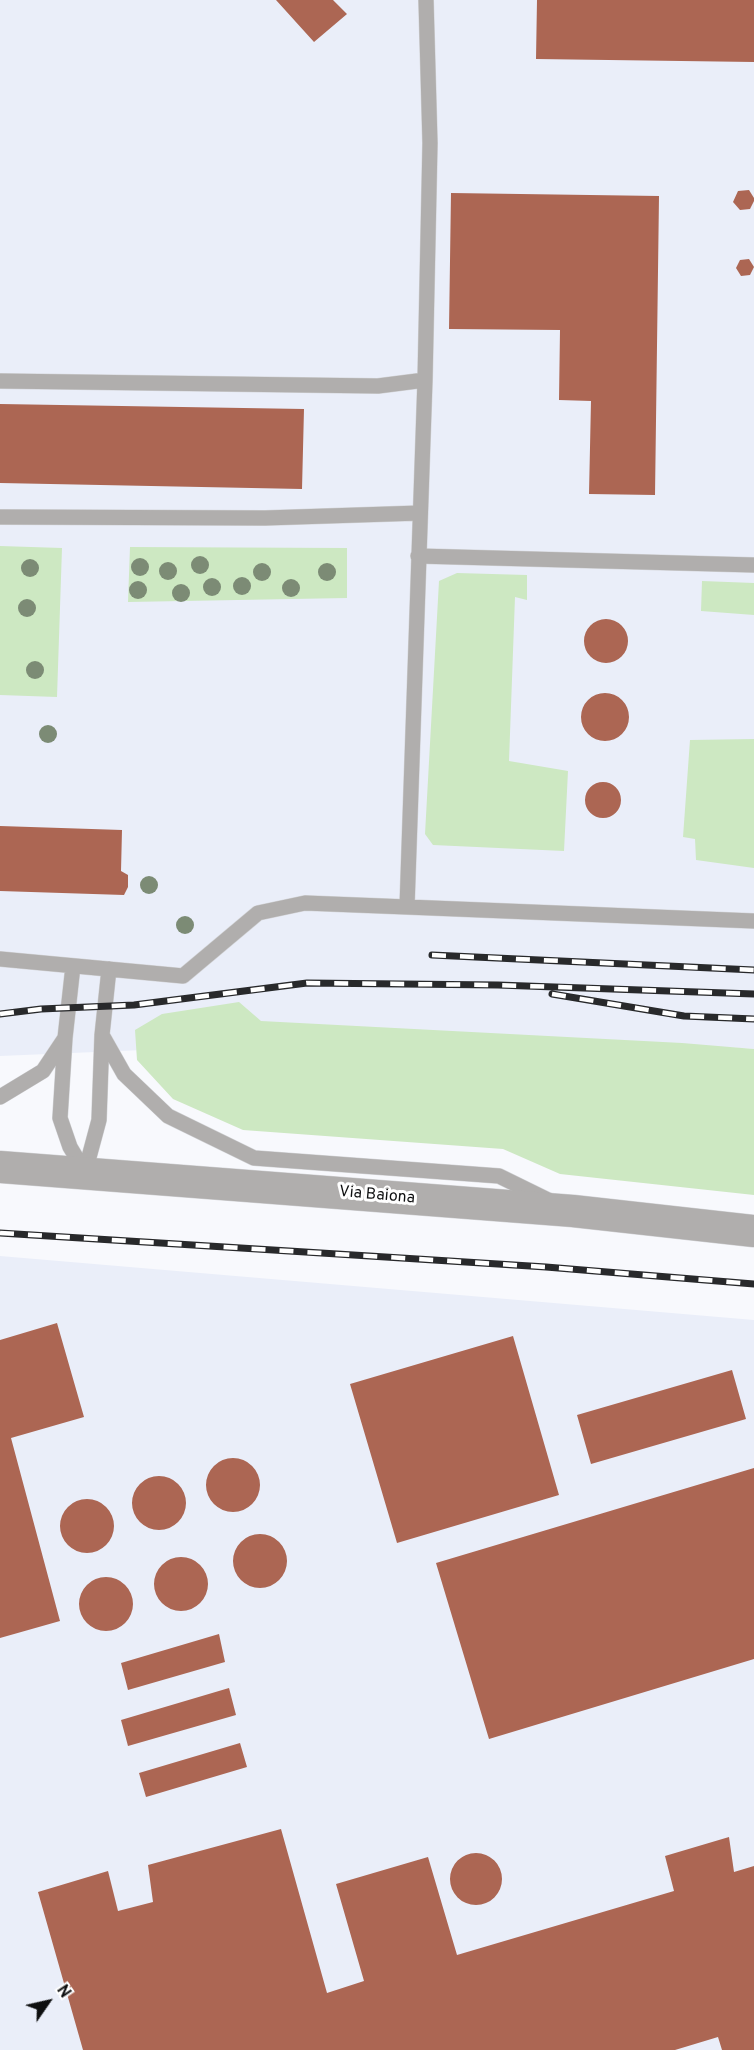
<!DOCTYPE html>
<style>
body{margin:0}
#map{position:relative;width:754px;height:2050px;overflow:hidden;background:#f8f9fd;font-family:Overpass,sans-serif}
canvas{display:block}
.north{position:absolute;left:18px;top:1972px;width:60px;height:60px;-webkit-text-stroke:4px #fff;paint-order:stroke;rotate:56deg;font-size:16px;font-weight:700;line-height:24px;text-align:center;color:#0e0f10}
.north::after{content:'';display:block;margin:auto;width:21px;height:27px;background:#0e0f10;clip-path:polygon(50% 0,100% 100%,50% 72%,0 100%)}
</style>
<div id="map">
<canvas width="754" height="2050"></canvas>
<div class="north">N</div>
</div>
<script>
const c = document.querySelector('canvas').getContext('2d');
c.lineJoin = 'round';
function paint(path, color) { c.fillStyle = color; c.fill(path, 'evenodd'); }
function stroke(path, color, width, dash) { c.strokeStyle = color; c.lineWidth = width; c.lineCap = dash ? 'butt' : 'round'; c.setLineDash(dash || []); c.stroke(path); }
function drawText(font, color, halo, rows, align = 'center') {
  c.font = font + ' Overpass,sans-serif'; c.lineWidth = 6; c.setLineDash([]); c.textBaseline = 'middle'; c.strokeStyle = halo; c.fillStyle = color; for (const [text, x, y, turn = 0] of rows) {
    c.save(); c.translate(x, y); c.rotate((+turn || 0) * Math.PI / 180); c.textAlign = isNaN(turn) ? turn : align; if (halo) c.strokeText(text, 0, 0); c.fillText(text, 0, 0); c.restore();
  }
}
paint(new Path2D(`
 M0,0H754V1049L598,1039L143,1050L0,1056Z
 M0,1256L754,1320V2050H0Z`), '#eaeef9');
paint(new Path2D(`
 M0,546L62,548L57,697L0,695Z
 M130,547L347,548V598L128,602Z
 M457,573L527,575V600L515,597L509,761L568,771L564,851L433,845L425,834L439,581Z
 M702,581L754,583V615L701,611Z
 M754,739V868L696,860L695,839L683,837L690,740Z
 M239,1002L261,1021L682,1043L754,1049V1195L560,1174L503,1149L243,1130L173,1099L137,1060L135,1030L162,1014Z`), '#cde8c2');
paint(new Path2D(`
 M276,0H333L347,14L314,42Z
 M537,0H754V62L536,59Z
 M749,190L754,198V201L750,209L740,210L733,202L738,191Z
 M451,193L659,196L655,495L589,494L591,401L559,400L560,330L449,329Z
 M749,259L754,267L750,275L741,276L736,268L740,260Z
 M0,404L304,409L302,489L0,483Z
 M584 641a22 22 0 1 1 44 0a22 22 0 1 1-44 0Z
 M581 717a24 24 0 1 1 48 0a24 24 0 1 1-48 0Z
 M585 800a18 18 0 1 1 36 0a18 18 0 1 1-36 0Z
 M0,826L122,830L121,871L128,875V887L124,895L0,891Z
 M57,1323L84,1417L11,1438L60,1621L0,1638V1340Z
 M513,1336L559,1495L397,1543L350,1384Z
 M732,1370L746,1419L591,1464L577,1415Z
 M206 1485a27 27 0 1 1 54 0a27 27 0 1 1-54 0Z
 M754,1468V1659L489,1739L436,1563Z
 M132 1503a27 27 0 1 1 54 0a27 27 0 1 1-54 0Z
 M60 1526a27 27 0 1 1 54 0a27 27 0 1 1-54 0Z
 M233 1561a27 27 0 1 1 54 0a27 27 0 1 1-54 0Z
 M154 1584a27 27 0 1 1 54 0a27 27 0 1 1-54 0Z
 M79 1604a27 27 0 1 1 54 0a27 27 0 1 1-54 0Z
 M219,1634L225,1662L128,1690L121,1663Z
 M229,1688L236,1715L128,1746L121,1720Z
 M240,1743L247,1767L146,1797L139,1773Z
 M281,1829L327,1993L364,1981L336,1884L428,1857L457,1955L674,1891L665,1856L729,1837L734,1872L754,1866V2050H722L718,2037L675,2050H83L38,1892L108,1871L118,1911L153,1902L148,1865Z
 M450 1879a26 26 0 1 1 52 0a26 26 0 1 1-52 0Z`), '#ac6653');
const lane = new Path2D(`
 M426,0L430,143L425,380L407,907L754,921
 M0,381L378,386L425,380
 M0,517L265,518L420,513
 M418,556L754,565
 M0,959L183,976L258,913L305,903L407,907
 M73,966L65,1038L60,1118L70,1147L85,1172
 M102,1035L124,1074L168,1116L254,1158L499,1176L550,1201
 M0,1097L43,1071L65,1038
 M85,1172L99,1120L102,1035L109,969`);
const street = new Path2D(`
 M0,1167L573,1211L754,1231`);
stroke(lane, '#d3d4d7', 16);
stroke(street, '#d3d4d7', 33);
stroke(lane, '#b0aead', 15);
stroke(street, '#b0aead', 32);
const rail = new Path2D(`
 M432,955L754,970
 M552,994L684,1016L754,1019
 M0,1014L41,1009L134,1005L307,983L498,985L754,994
 M0,1233L546,1267L754,1284`);
stroke(rail, '#28292b', 7);
stroke(rail, '#fff', 4.5, [14]);
c.fillStyle = '#7c8b75';
for (const [x, y] of [
 [200,565],
 [140,567],
 [30,568],
 [168,571],
 [262,572],
 [327,572],
 [242,586],
 [212,587],
 [291,588],
 [138,590],
 [181,593],
 [27,608],
 [35,670],
 [48,734],
 [149,885],
 [185,925]
]) { c.beginPath(); c.arc(x, y, 9, 0, 2 * Math.PI); c.fill(); }
drawText('16px', '#0e0f10', '#fff', [
 ["Via Baiona",377,1196,5]
]);
</script>
